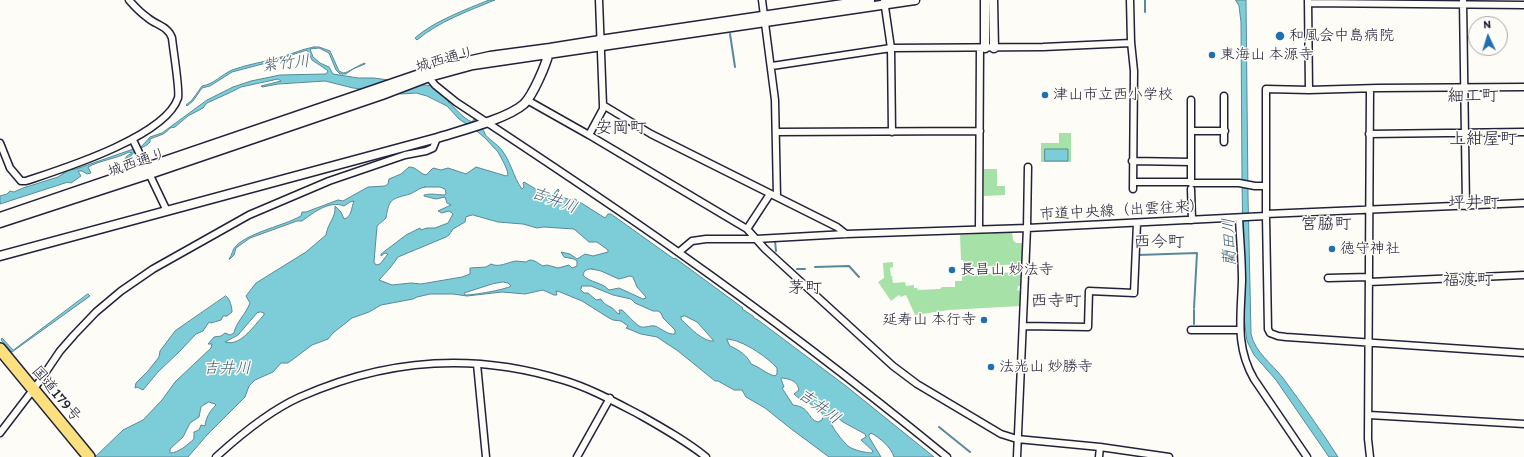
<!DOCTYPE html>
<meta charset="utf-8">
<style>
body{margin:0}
#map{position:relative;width:1524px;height:457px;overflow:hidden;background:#fdfcf7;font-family:Itim,sans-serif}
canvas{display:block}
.north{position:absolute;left:1468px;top:16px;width:40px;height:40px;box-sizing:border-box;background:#fdfcf7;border:1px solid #a5a5ac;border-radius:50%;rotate:356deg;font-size:11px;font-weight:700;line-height:16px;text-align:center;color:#22223b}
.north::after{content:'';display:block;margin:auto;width:14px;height:18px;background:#1f6fb2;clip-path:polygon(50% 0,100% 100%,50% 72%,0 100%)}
</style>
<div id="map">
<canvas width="1524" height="457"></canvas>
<div class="north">N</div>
</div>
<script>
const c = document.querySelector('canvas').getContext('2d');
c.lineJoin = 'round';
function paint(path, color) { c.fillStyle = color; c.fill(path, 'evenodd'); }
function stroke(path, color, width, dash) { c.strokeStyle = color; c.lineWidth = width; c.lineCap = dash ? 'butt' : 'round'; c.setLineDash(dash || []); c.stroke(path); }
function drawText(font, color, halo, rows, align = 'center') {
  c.font = font + ' Itim,"Klee One",sans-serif'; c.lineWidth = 3; c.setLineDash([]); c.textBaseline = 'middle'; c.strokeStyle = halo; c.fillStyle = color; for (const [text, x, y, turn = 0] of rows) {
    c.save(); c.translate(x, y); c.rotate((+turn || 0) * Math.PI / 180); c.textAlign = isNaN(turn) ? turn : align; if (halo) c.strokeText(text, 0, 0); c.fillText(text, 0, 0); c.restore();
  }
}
paint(new Path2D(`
 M1059,133H1071V162H1041V143H1059Z
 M984,169H997V186H1005V195L984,196Z
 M1012,232L1013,240L1016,243H1023L1022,261H1018V264L964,268L963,260H961L960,235Z
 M893,262V267L890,268L891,276H892L893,283L905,282L906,286L914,285V288H917L918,290L940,289L942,287H955V281H962V275L1017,272L1018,275H1021L1020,286H1018L1017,290L1020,291V306L949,310L915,315L906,295L901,297L899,295L891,301L878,282L884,278L883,263Z`), '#a6e2a8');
const water = new Path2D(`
 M489,0H495C468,11 438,22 417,40L415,38C432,22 467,9 489,0Z
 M1236,0H1246L1248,196L1251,334C1255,352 1272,364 1283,378C1302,404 1321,430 1338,457H1329L1276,380L1254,355L1247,341L1244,318L1242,179L1241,22L1239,6Z
 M314,47H319L330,51L339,71L343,73C348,73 358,65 365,63V64L353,69L346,74H340L336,70L329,53L319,48L310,49L313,57L320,63L329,67L333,74L358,78H374L432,86L450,99L448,102C456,108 462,118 472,122L474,119C480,123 483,128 485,134C487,138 498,145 501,149C511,161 513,177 522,189L524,187L523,183L524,182L544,194L553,195L558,189L559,190L557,196L572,200L575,199L605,218L608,214H611L674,259L675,258L743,308L742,309L753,316L754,318L758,320L846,386L934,457H894C891,447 880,438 871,433L869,435V437L881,457H829L790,428L765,408L746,397L742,390H734L718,381H715L678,351L657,337L641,334L626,328L628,326L621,321L613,320L609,318L582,301L560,292L556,291L557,295H554L543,290L525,294L502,292L467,296L453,294H430L417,297L413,299L381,305L369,312L352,318L333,333L328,339L312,345L288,363H281L273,372L255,380L249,386L245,397L207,435L188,457H95L123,430L143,420L162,400L175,382L211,348L212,344H208L214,337L221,336L225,333L230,335L234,333C236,322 246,314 250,303L246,296L256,283L306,252L326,235C328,222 336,218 335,206L341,212L344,219C352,217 351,208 354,201L350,202L344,206C329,200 313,213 302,221H297L250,238L236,248L234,255L230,259H229C233,254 232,249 236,246C247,234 280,226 295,219L301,216L302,212H306L338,200L343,201L368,187L385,186L388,184L389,179L401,174L409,167C417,167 420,174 426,175L433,168L441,170L448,168L466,174L476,167L506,176L508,175L507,170L504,163L498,152L486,139L478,132L459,119L447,106L427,96L416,93L402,94L353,88L325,81L278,84L262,87L261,86L281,81L278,79L241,87L229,93L207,103L203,108L188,116L175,127L170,128C165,135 157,136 150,139V142L147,145L135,151L130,157L125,159L127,156L132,153L129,152C116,159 101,160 88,167L91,173L87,174L82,171H78L81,176L71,183L68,182L0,204V196L7,194L10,191L14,192L23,188L58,177L69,170L76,169L142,146L150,137L162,133L207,100L233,87L251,81L280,75L326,74L328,71L327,70L312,60L307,50L270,62L232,72L210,86L202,88L193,101L187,106L186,105L192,100L202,86C214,84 221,75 232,70C248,64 265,62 281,57C292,54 302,49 314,47ZM425,187H440L445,189L446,193L445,195C438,195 431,193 424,195V196L436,199L445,197L447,203L451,205L438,211L442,213L449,211L452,213L453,214L448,223L435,228H427L421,230L420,228L406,235L381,254V256L385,253L388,254L380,264L376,265L374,262L377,226L386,218C389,198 392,199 410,194C415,192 419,188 425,187ZM473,215L498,222L523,224L537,228L544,227L574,229L589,242H597L608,250V252L593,256L585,254L577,259L570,254L561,252L564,257L574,259L577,261V266L572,268L569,265L558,268L547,265L543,266C537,263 532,257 526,262C523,262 519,261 516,261C508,262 499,268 491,264L486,267L470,268V274L462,277L421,284L411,283L392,285L379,280L390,268L398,257L446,237L449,235L453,229L465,222L466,217ZM592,269L601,271L619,279L630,276L633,277L637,287L646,297V298L643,299L619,288L609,290C602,282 590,283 583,275C584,270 587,269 592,269ZM503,282L508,283L511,286C504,290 474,295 465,295L464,293L492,284ZM582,286H591L613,295L631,299L635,303L653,311H658L661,313L663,318L675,330V334C668,335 662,329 655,326C649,325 644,329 639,326C633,322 628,315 622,310H619L620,314L617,313C613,306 604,306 601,299L596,300L588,293H584L581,290ZM261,312L264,313V315C254,325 241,347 225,342L238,335L257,313ZM685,316L697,322L714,341C703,342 689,327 681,319V317ZM727,339C743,340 767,357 777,368V374L775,376C766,374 760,367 751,364C747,355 739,350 730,346ZM782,378C791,379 797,381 799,390L794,394L801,400H806L815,408L822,413L823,417L822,420L818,422C807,419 811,407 793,405L782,388L784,387L781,379ZM209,402L215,404L216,405C210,411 206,417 205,426L201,425L199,430L194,432V439C188,444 179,453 170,453V449L183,437L190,423L199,417L201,407ZM829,413L834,415L843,422L865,434L866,437L861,440L873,451L872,453C866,453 853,450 848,446C841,439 827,423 829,413Z
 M1045,149H1068V161H1045Z
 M88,294L90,296L12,352L1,340L2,338L13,350Z
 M226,296C230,299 232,307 232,312L227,316H223L221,320L211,323L209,322L203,331L196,334L180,351L158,372L143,390L137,387L135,388L136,383L148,371L159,357L160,351L175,331Z`);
paint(water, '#7dcdd9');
stroke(water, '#59899a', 1);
stroke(new Path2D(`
 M1145,0V12
 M730,34L735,67
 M752,228L772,197
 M775,241L776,251
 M1138,254V255L1197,253L1194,308
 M815,267L849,266L859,277
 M797,269H805
 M1194,310V324
 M939,427L970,452`), '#59899a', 2);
const street = new Path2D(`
 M762,0L775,100L777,197
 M884,0L891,48L892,132
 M1130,0L1131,42L1134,71L1133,189
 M1308,0L1309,90
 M1463,1L1466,206
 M1308,3L1524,5
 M772,66L891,48L1043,47L1131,43
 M427,75L435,85L456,102C530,151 605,200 678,252C770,317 860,386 947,457
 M1524,87L1378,88L1309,90L1266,89V216L1268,329L1270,333L1278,336L1286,337L1524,353
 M1370,89L1368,439L1370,457
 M1224,96V142
 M527,100L589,135L747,229L765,249L893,366L917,384L1001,434L1017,439L1100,447L1169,457
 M1191,100V183H1239L1255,186H1266
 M603,105L651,134L837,227L846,234
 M1192,131H1225
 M777,132L980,131
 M1369,134L1524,132
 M589,135L603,109V105L599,0
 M133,140L167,211
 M0,143L10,168L21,181H26C62,169 165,137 178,98C180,90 173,49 172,38C168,26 156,25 148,18C141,13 135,7 129,0
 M1132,161L1191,162
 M1133,182H1191
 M1191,189L1192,220
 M1266,214L1524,203
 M1239,218C1240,239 1242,260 1242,280C1241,317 1235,346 1254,379L1307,457
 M747,229L770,194
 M979,229L980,48
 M679,252L692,241L706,239H756L846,234L1027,228L1266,216
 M1328,278L1369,277
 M1369,282L1524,275
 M1023,326L1088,327L1089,291L1134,293L1137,223
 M1191,330H1239
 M477,364L486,457
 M1369,415L1524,424
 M0,433L39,382L60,351L74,335L96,312L121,291L153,269L249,215L329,181L405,155L426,151L433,148L437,138
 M216,457C239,436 271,410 300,397C385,359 473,352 563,380C590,388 615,402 640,415C663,428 686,441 706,457
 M577,457L610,398
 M1017,457L1027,228L1028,167
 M1099,457L1100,447`);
const secondary = new Path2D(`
 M985,0V48
 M993,0L994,48
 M0,217L440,67L490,56L550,48L600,40L870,0
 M0,223L150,174L382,95L429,77L473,65L915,0
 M0,256L437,138C459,131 507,119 524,104C533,95 546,65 549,52`);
const highway = new Path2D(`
 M0,349L89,457`);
stroke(street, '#22223b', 9);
stroke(secondary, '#22223b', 11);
stroke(highway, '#22223b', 14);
stroke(street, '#fdfcf7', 6);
stroke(secondary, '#fdfcf7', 8);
stroke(highway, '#fce080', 11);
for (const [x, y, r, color] of [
 [1280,36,5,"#1f6fb2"],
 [1212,55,4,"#1f6fb2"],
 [1045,95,4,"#1f6fb2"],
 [1332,249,4,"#1f6fb2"],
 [952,270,4,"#1f6fb2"],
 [984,320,4,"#1f6fb2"],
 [991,367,4,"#1f6fb2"]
]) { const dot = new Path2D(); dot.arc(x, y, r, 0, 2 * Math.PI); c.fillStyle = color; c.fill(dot); stroke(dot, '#fdfcf7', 1.5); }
drawText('15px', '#22223b', '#fdfcf7', [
 ["和風会中島病院",1289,36],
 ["東海山 本源寺",1220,55],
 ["津山市立西小学校",1053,95],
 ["徳守神社",1340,249],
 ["長昌山 妙法寺",960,270],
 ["延寿山 本行寺",976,320,"right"],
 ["法光山 妙勝寺",999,367]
], 'left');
drawText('15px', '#22223b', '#fdfcf7', [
 ["城西通り",445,60,-15],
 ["城西通り",137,163,-19],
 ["市道中央線（出雲往来）",1122,211,-3],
 ["国道179号",56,394,50]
]);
drawText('italic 16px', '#425e72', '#fdfcf7', [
 ["紫竹川",286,64,-6],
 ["吉井川",554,201,21],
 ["藺田川",1230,242,-91],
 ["吉井川",227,369],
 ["吉井川",819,407,36]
]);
drawText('17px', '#22223b', '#fdfcf7', [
 ["細工町",1473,97],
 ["安岡町",621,129],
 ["上紺屋町",1483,140],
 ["坪井町",1474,204],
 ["宮脇町",1326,225],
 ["西今町",1159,243],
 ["福渡町",1468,281],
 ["茅町",805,289],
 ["西寺町",1056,302]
]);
</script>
